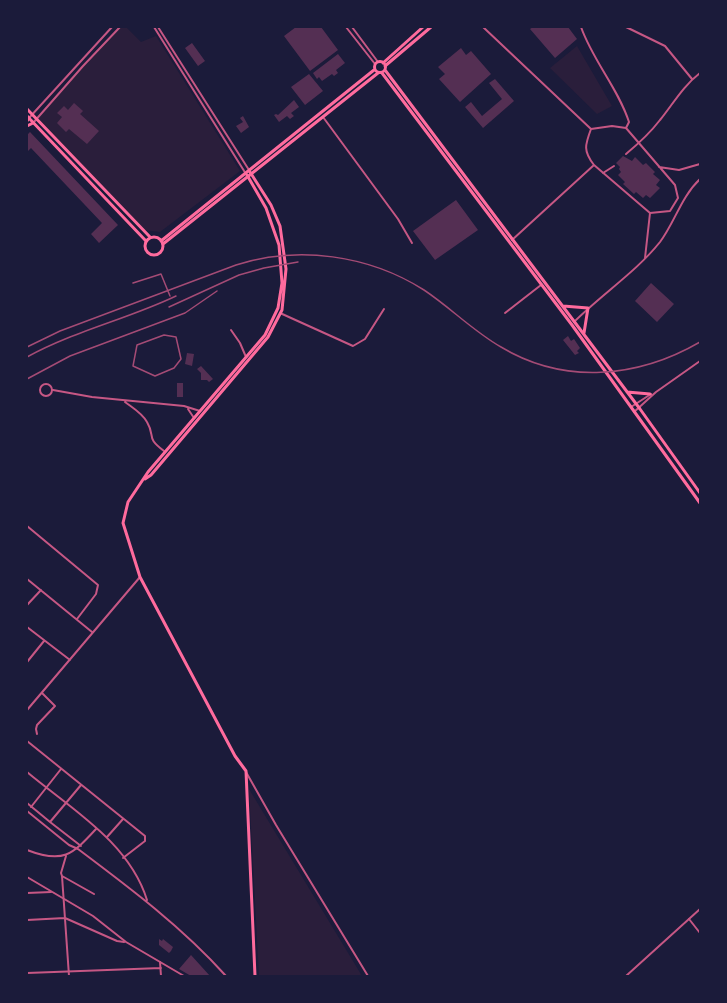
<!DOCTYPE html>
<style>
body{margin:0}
#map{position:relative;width:727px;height:1003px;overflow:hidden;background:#1b1b3a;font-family:"Work Sans",sans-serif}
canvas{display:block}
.frame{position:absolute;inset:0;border:28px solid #1b1b3a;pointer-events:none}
</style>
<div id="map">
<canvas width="727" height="1003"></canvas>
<div class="frame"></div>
</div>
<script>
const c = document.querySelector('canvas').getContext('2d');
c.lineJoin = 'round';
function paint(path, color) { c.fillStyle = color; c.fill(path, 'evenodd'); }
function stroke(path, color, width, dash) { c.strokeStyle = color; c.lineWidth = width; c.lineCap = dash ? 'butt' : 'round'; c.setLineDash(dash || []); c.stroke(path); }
paint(new Path2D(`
 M119,27H126L141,42L156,36L240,171L160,232L144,230L36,119Z
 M577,46L612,106L597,114L550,68Z
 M249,789L362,976H259Z`), '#2a1e3b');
paint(new Path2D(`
 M296,27H321L338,50L310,71L284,36Z
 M533,27H568L577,39L555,58L530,29Z
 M192,43L205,61L198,66L185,48Z
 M461,48L466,55L471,51L491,74L460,102L439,79L445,74L438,67Z
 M338,54L345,63L336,70L338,73L334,76L332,74L322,81L319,77L317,79L313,73Z
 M309,74L323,91L305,105L291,87Z
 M495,79L514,101L483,128L465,107L471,102L482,116L502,99L489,83Z
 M294,100L299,107L291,113L294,116L290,119L287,116L279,122L274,115L276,114L278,115Z
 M74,103L83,111L80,114L99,131L87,144L69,129L66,132L57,123L62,117L57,113L64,106L68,110Z
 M243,116L249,127L241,133L236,126L243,122L240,118Z
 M30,132L118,225L99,243L91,234L102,223L31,148L27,152V135Z
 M623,156L632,161L635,157L643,165L646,163L655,172L653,174L660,180L656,185L660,188L650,198L646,195L643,198L636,192L634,194L623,184L625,182L618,175L621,172L619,169L620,167L616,163Z
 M456,200L478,230L435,260L413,231Z
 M651,283L674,304L657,322L635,301Z
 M568,336L571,341L574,339L580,348L577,351L579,353L575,355L563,340Z
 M187,353L194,354L192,366L185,364Z
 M201,366L213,379L209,382L207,380H201V373L197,369Z
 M177,383H183V397H177Z
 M159,939L162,941L163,939L173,947L171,951L169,953L159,945Z
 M191,955L210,976H191L179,969Z`), '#542f53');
stroke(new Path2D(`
 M483,27L591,129
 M581,27C593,61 618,88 629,122L626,128
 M626,27L665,46L692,79
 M323,117L398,219L412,243
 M612,126L626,128L675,185L678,198L670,211L650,213L594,165C583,151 585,145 591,129Z
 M626,154C638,144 650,133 660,120C673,104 683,86 700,73
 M659,167L679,170L700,164
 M603,173L614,166
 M512,240L594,165
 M645,258L650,213
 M280,313L353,346L365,339L384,309
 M505,313L541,285
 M231,330L240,343L246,357
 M40 390a6 6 0 1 1 12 0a6 6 0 1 1-12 0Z
 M53,390L92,397L184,406L200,411
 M125,402C133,408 142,413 147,422C156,437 145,437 164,451
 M188,409L194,418
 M27,526L98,585L96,594L77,619
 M27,579L92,632
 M27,605L41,590
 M27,627L70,660
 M27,662L44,641
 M27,710L140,577
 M37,734L36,729L37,725L55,706L42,693
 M27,741L145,836V841L123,858
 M27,772C71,809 129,842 147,900
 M27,803L50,822L81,785
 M31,807L61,769
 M27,811L69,845L78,849C130,888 182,927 226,976
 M50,822L81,846
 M107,837L123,819
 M27,850C63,864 72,855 96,829
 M66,856L61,873L62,876L94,894
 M62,876L69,976
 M27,893L51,892
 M689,919L700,933
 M27,920L65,918L117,941L124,942
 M160,962L161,976
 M27,973L161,968`), '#c65784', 2);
stroke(new Path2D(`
 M154,27L246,174
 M158,27L249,170
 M346,27L375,64
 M352,27L378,62
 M29,118L112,27
 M33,123L83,66L120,27
 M574,322C602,294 636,272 660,242C675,222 681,197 700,179
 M631,407L651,394
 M634,412L656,392L700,361
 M246,772L276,825L368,976
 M27,877L93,916L126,942L184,976
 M626,976L700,909`), '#c65784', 2);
stroke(new Path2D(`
 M27,109L150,237
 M27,116L146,241
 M247,175L266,208L279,245L282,283L278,308L265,335L148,472L128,502L123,523L140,577L235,756L246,771L255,976
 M145,479L151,475L268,337L282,310L286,269L280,226L271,205L250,172`), '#ff6b9d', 3);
stroke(new Path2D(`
 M374.5 67a5.5 5.5 0 1 1 11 0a5.5 5.5 0 1 1-11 0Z
 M383,63L423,27
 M385,66L431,27
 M385,70L640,409L700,493
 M382,73L572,325L700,503
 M27,121L29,118
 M27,126L33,123
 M145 246a9 9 0 1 1 18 0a9 9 0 1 1-18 0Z
 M161,241L374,70
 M163,244L378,73
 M563,306L588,308L584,333
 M627,392L650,394`), '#ff6b9d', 3);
stroke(new Path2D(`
 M133,283L161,274L170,296
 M169,307L239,275L264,268L298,262
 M164,335L176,337L181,359L174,368L155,376L133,366L137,345Z
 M27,347L60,331L236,265C298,245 369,255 424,290C451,308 473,331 501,347C564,385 638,378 700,342
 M27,357C74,331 128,319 176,296
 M27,379L70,356L185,313L217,291`), '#a44b75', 1.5);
</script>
